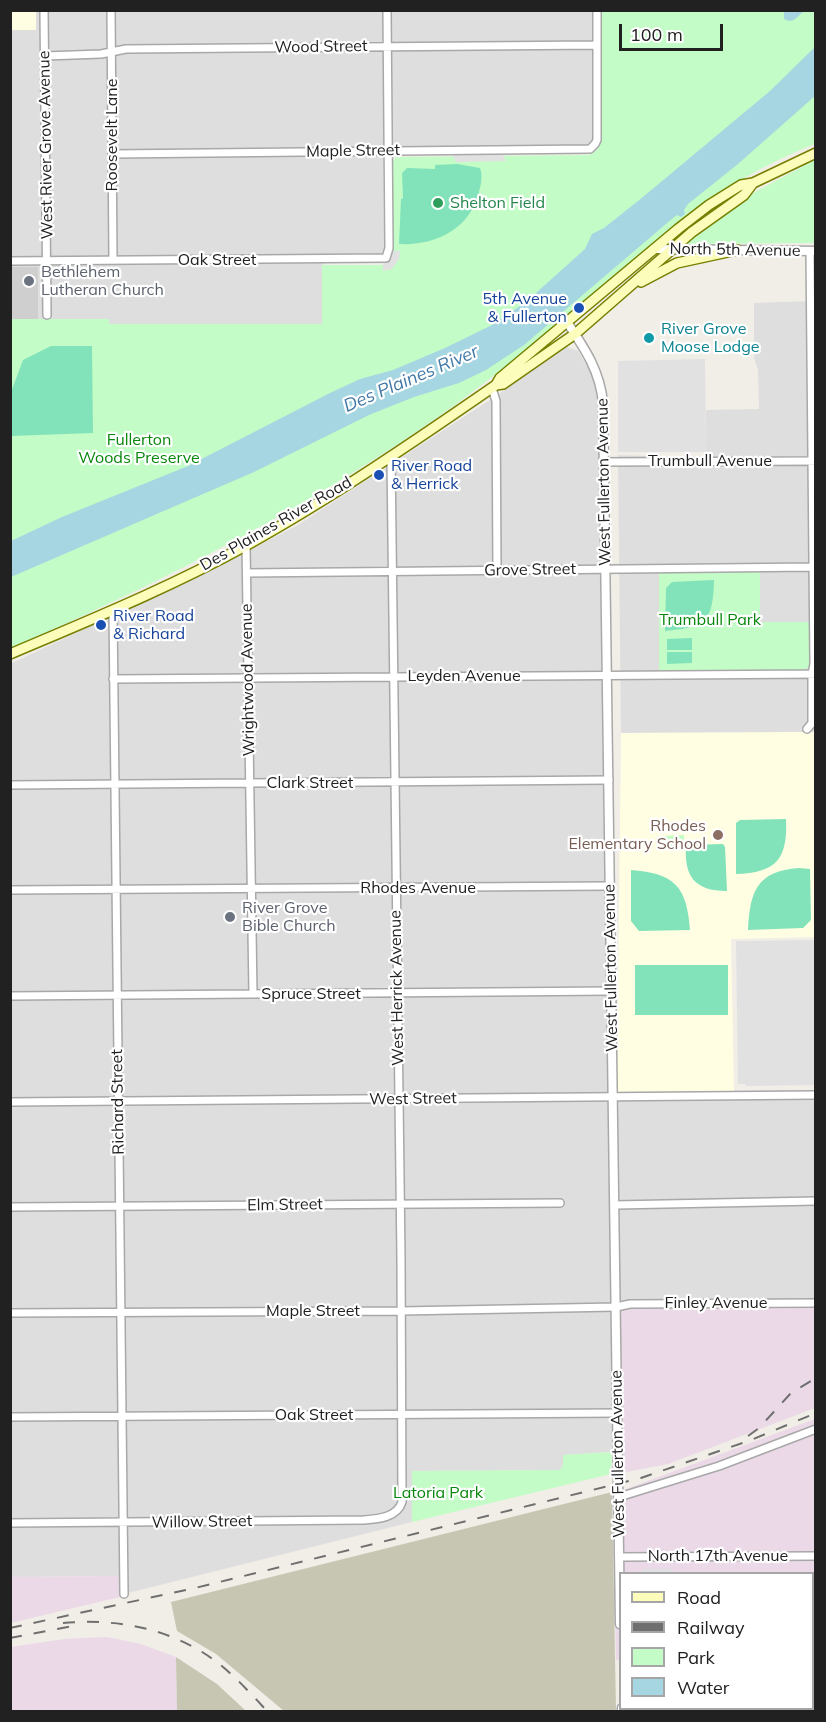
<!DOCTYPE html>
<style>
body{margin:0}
#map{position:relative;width:826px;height:1722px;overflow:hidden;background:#f1eee7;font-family:Mulish,sans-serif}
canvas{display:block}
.frame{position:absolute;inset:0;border:12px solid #212121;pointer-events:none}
.legend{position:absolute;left:619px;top:1572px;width:195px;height:138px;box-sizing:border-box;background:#fff;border:2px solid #a6a6a6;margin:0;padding:8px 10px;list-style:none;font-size:18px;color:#212121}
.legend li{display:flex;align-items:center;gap:12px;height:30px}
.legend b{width:30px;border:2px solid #a6a6a6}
.scale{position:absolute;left:619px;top:24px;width:104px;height:27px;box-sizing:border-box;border:3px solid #212121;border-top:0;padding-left:8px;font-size:18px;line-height:21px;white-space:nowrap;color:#212121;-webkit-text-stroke:4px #fff;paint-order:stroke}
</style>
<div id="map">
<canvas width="826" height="1722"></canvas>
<div class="frame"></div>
<ul class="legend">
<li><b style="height:8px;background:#fcfdba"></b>Road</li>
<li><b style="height:8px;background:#6f6f6f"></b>Railway</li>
<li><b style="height:16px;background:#c3fcc6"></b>Park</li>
<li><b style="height:16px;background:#a6d6e1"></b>Water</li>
</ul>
<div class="scale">100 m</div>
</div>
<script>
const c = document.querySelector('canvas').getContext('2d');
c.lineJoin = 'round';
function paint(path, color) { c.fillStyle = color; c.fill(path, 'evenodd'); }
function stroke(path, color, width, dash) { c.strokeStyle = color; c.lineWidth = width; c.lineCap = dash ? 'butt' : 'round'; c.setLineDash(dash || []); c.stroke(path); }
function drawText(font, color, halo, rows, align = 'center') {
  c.font = font + ' Mulish,sans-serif'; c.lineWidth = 4.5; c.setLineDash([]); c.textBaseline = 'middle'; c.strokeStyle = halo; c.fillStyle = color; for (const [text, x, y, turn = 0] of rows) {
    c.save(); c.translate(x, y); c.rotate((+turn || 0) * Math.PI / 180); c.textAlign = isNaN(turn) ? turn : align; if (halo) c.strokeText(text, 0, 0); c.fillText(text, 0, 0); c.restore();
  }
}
paint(new Path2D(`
 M36,10L592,11L594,134L592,141L587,146L383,147L384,251L379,255H323L322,324H109V319H11L10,30H36Z
 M811,260H815V732L621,733L618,455L706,458V410L759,409L758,370L754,358V303L811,301Z
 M567,347L578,351L591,373L595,380L598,403L612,1399V1452L563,1455V1465L560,1470L413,1471L412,1522L124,1594L123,1576L11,1577L10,664L229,561L298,525L499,394L554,354Z
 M815,1090V1308L620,1309L617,1092Z`), '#dfdede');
paint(new Path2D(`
 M815,1308V1408L668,1464L621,1473L623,1416L620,1309Z
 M815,1419V1711H629L628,1708H812V1574H620V1661L616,1660L612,1492L626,1489Z
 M123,1576L124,1596L11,1623L10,1577Z
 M107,1637L141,1644L176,1657L177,1711H11V1647L64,1639Z`), '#ebd9e8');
paint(new Path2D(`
 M11,10L36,11V30H11Z
 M815,732V937L731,939L734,1091L617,1092L621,733Z`), '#fffee2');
paint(new Path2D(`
 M10,267H38V319H11Z`), '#cfcfcf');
paint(new Path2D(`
 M612,1492L616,1711H284L216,1654L177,1631L171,1602Z
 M176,1657L217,1684L246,1711H177Z`), '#c7c6b2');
paint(new Path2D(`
 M600,11H815V144C767,163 725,187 684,218C609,279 537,345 459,402C320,502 167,580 11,648V319H109V324H322V265H382L388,263L393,255L392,163L396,157L589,155L597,150L602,136Z
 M815,160V243L686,244V242L753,193Z
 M760,571V622H810L809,667L803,670L659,671V572Z
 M684,835V850H663V836Z
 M612,1452L611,1474L412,1522V1471L560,1470L563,1465V1455Z`), '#c3fcc6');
paint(new Path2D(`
 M457,164L480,168C483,176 481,184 479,192C470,229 435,246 399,244L401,199L403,198L402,173L407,168L435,169V165Z
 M51,346H92L93,433L11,436V392L23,360Z
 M714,580C713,622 706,627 665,631L666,588L672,582Z
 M692,638V650H667V639Z
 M667,652H692V663L667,664Z
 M786,819C788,859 776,873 736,874V823L740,820Z
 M723,844L725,847L727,891C694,891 684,876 686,845Z
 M799,868L810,869L811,920L803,928L748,930C750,891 757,871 799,868Z
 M631,870C674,873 687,886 690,930L639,931L631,921Z
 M635,965H728V1015H635Z`), '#82e3ba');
paint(new Path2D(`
 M450,151H500L506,161L456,162Z
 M389,251H400L399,259L392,269L383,271V260Z
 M705,359L706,452H618V361Z
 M815,940V1085L746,1086L745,1084H738L736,941Z
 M642,1569H672V1573H642Z`), '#e1e1e1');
paint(new Path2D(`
 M784,11V10L804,11L794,20L789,21L784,19Z
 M815,47V96L738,164L688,204L684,210L685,214L681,217L677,215L673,218L524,345L486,370L459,383L414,397L369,415L254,472L11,577V541L62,517L188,466L330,393L360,379L393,370L445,348L492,325L526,302L585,249L592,234L604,228L643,197L770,91Z`), '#a6d6e1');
const minor = new Path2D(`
 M44,10L47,315
 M111,10L113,260
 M45,56L101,54L126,49L597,45
 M112,154L590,149L595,144L597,140V10
 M10,261L386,258L389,248L387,10
 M492,388L496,401L497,570
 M604,462L816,461
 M246,545L253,994
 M247,573L813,567
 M113,611L124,1594
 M113,679L816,674
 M807,729L812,723V674L814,664L810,251
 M10,785L609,780
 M10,890L610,886
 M10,996L612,991
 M10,1102L816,1095
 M615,1205L816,1201
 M10,1207L560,1203
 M10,1313L401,1311L616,1307L630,1304L816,1303
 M10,1417L618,1413
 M619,1497L719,1466L816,1429
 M10,1523L363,1520C377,1519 397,1518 402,1502L401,1258L391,458
 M620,1557L816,1556`);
const tertiary = new Path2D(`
 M654,249L816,251
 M567,322C585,349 600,371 603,403L620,1624
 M622,1708V1712`);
const secondary = new Path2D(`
 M641,282L677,263L737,250
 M496,385L500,378L678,229L709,205L741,185L753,183L816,153
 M10,654C90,620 171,587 247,545C333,497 415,441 496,385L503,384L575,334L692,232L744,195L753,183`);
stroke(minor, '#a8a8a8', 10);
stroke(tertiary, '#a8a8a8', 11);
stroke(secondary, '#777f00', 12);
stroke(minor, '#fff', 7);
stroke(tertiary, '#fff', 8);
stroke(secondary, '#fcfdba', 9);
stroke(new Path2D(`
 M748,1436L759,1428L791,1393L816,1378
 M63,1623C118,1618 174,1629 218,1663C236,1677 252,1695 268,1712
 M10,1628L195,1588L641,1478L751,1440L816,1413
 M10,1638L73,1626`), '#6f6f6f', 2, [12, 12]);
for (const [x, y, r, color] of [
 [438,203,6,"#2e9e5b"],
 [29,281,6,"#6b7280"],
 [579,308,6,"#1a4fb4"],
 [649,338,6,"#0f9aa8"],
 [379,475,6,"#1a4fb4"],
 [101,625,6,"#1a4fb4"],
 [718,835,6,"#8d6e63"],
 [230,917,6,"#6b7280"]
]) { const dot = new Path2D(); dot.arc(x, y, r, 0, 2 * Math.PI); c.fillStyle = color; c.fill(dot); stroke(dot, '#fff', 2); }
drawText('16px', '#212121', '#fff', [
 ["Wood Street",321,47,-1],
 ["Roosevelt Lane",112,135,-90],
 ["West River Grove Avenue",46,145,-91],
 ["Maple Street",353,151,-1],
 ["North 5th Avenue",735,250,1],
 ["Oak Street",217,260],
 ["Trumbull Avenue",710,461],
 ["West Fullerton Avenue",604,482,-91],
 ["Des Plaines River Road",276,524,-30],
 ["Grove Street",530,570,-1],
 ["Leyden Avenue",464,676],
 ["Wrightwood Avenue",248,680,-91],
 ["Clark Street",310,783],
 ["Rhodes Avenue",418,888],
 ["West Fullerton Avenue",611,968,-91],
 ["West Herrick Avenue",397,988,-91],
 ["Spruce Street",311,994],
 ["West Street",413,1099,-1],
 ["Richard Street",118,1102,-91],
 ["Elm Street",285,1205,-1],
 ["Finley Avenue",716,1303],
 ["Maple Street",313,1311],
 ["Oak Street",314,1415],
 ["West Fullerton Avenue",618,1454,-91],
 ["Willow Street",202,1522,-1],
 ["North 17th Avenue",718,1556]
]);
drawText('16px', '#27864d', '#fff', [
 ["Shelton Field",450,203]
], 'left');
drawText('16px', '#5b616d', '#fff', [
 ["Bethlehem",41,272],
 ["Lutheran Church",41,290],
 ["River Grove",242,908],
 ["Bible Church",242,926]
], 'left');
drawText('16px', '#164399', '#fff', [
 ["5th Avenue",567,299,"right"],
 ["& Fullerton",567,317,"right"],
 ["River Road",391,466],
 ["& Herrick",391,484],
 ["River Road",113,616],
 ["& Richard",113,634]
], 'left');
drawText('16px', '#0d838f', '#fff', [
 ["River Grove",661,329],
 ["Moose Lodge",661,347]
], 'left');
drawText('16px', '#07870c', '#fff', [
 ["Fullerton",139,440],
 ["Woods Preserve",139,458],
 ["Trumbull Park",710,620],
 ["Latoria Park",438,1493]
]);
drawText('16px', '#785e54', '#fff', [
 ["Rhodes",706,826],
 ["Elementary School",706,844]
], 'right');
drawText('italic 18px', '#4278a6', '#fff', [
 ["Des Plaines River",411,379,-23]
]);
</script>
